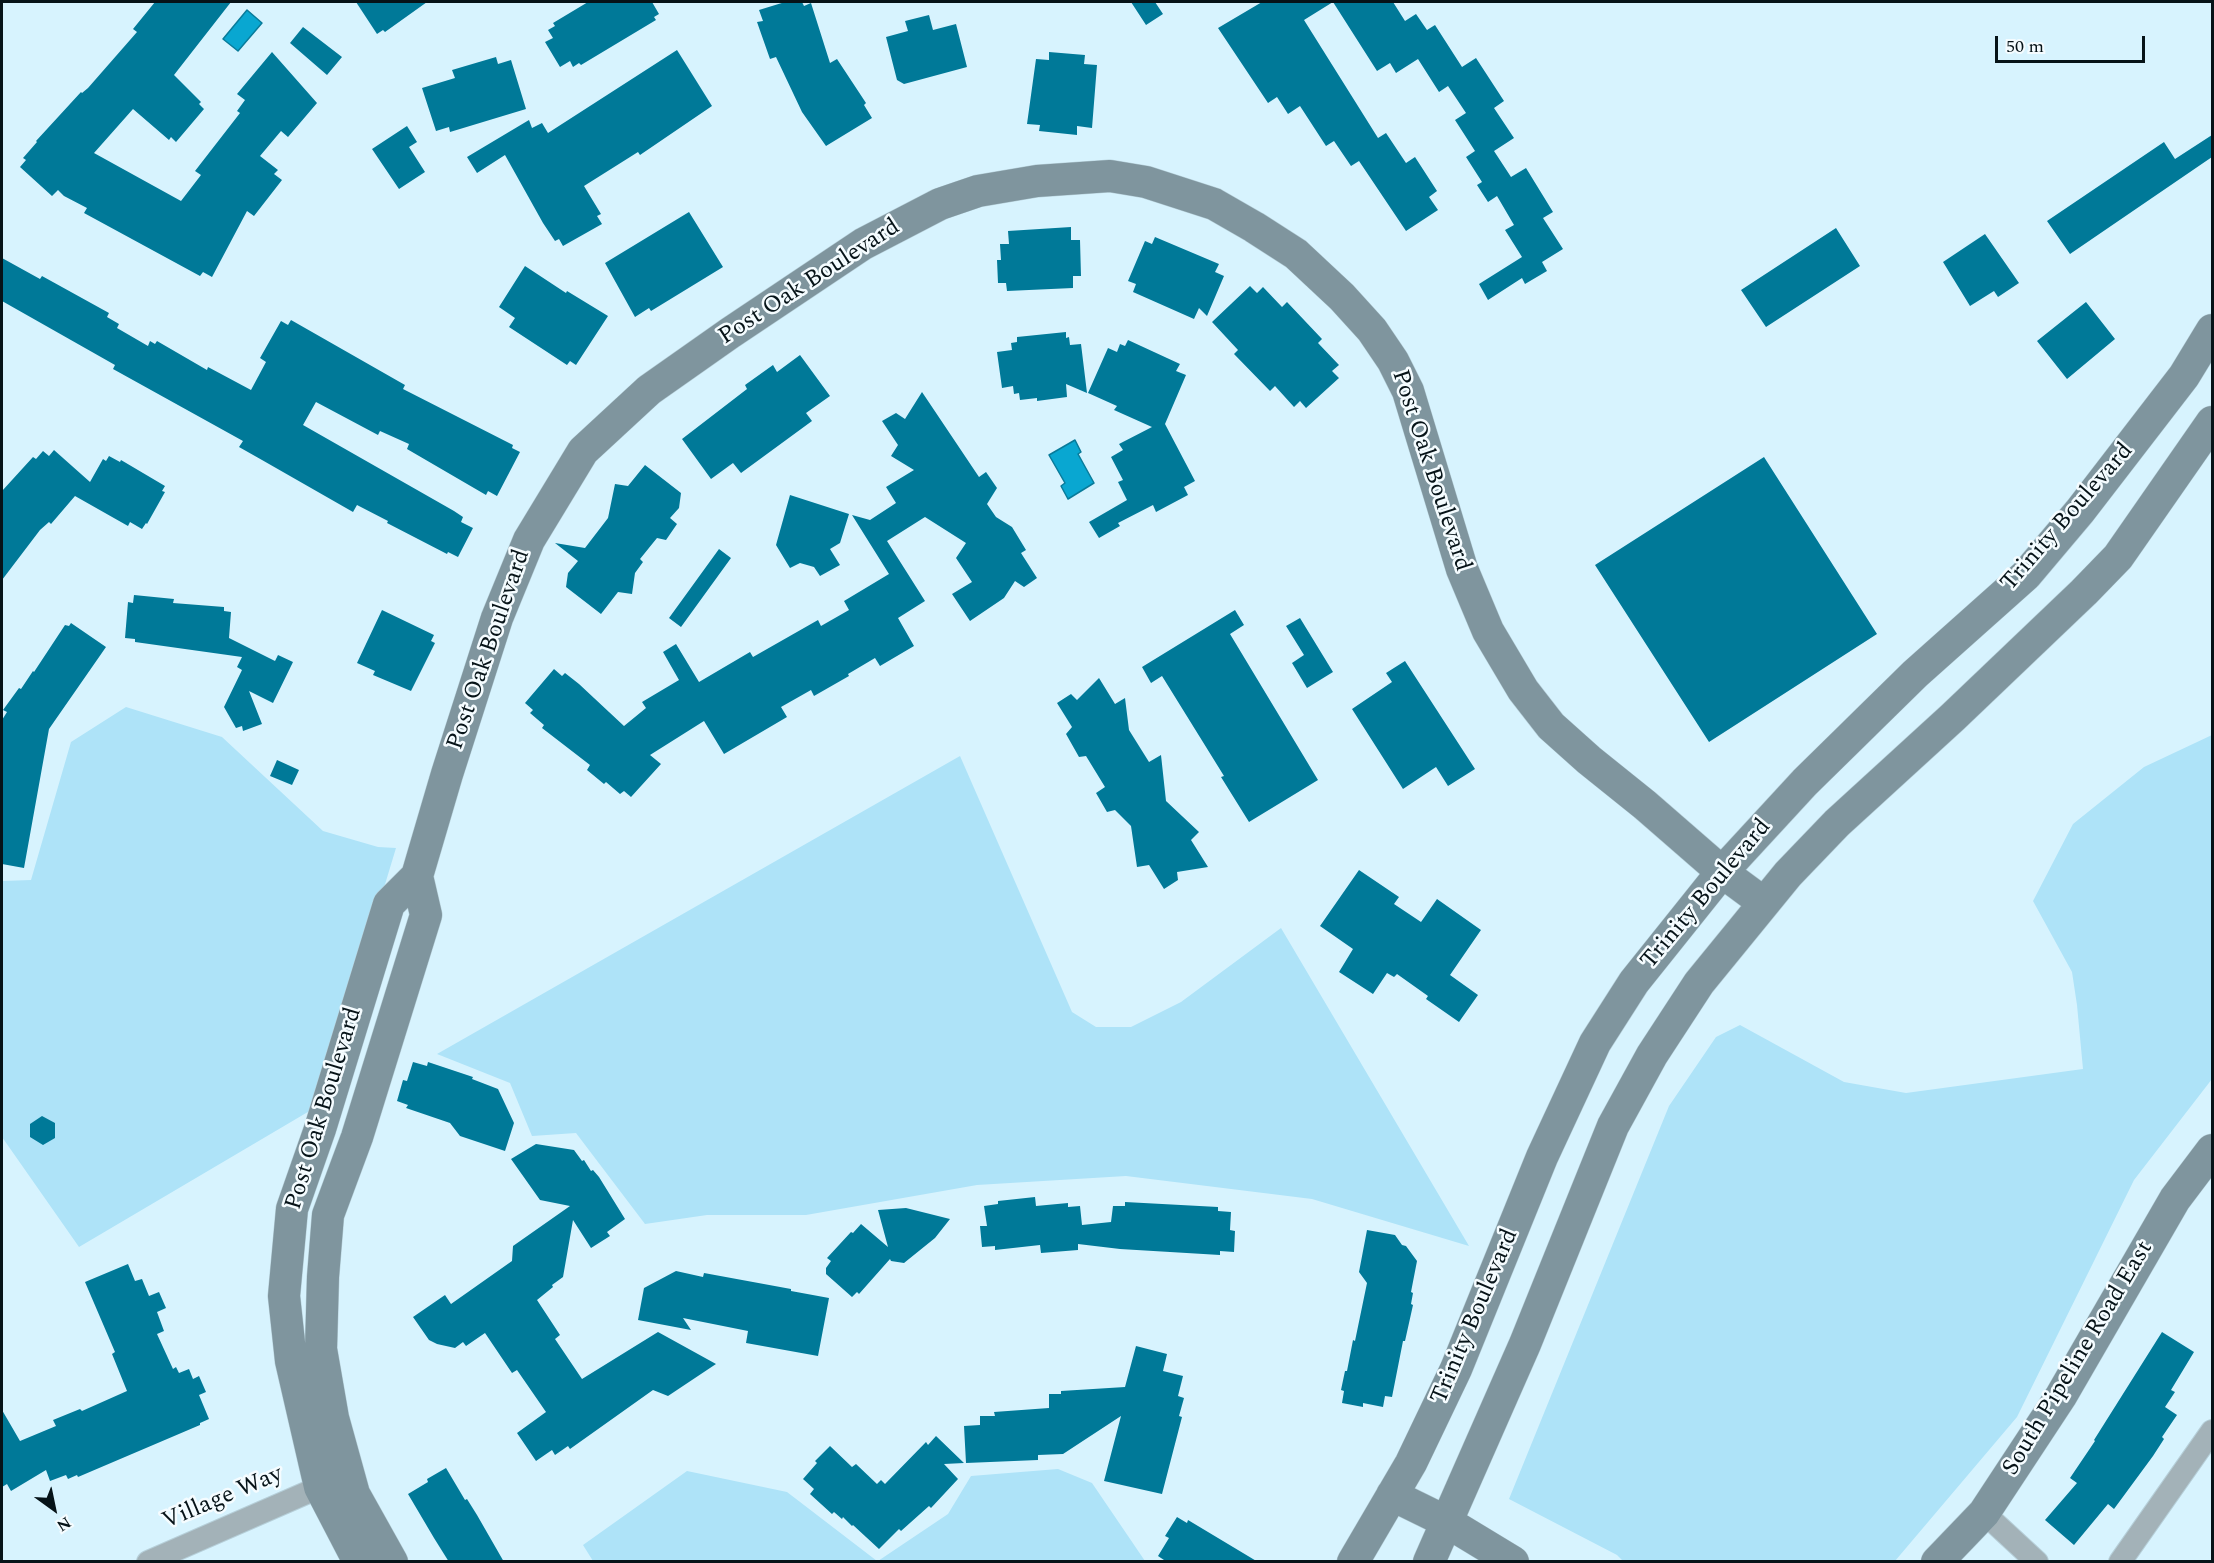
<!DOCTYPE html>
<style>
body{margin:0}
#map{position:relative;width:2214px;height:1563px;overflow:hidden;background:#d7f3fe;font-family:Spectral,serif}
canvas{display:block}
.frame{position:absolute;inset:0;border:3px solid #061318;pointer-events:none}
.north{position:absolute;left:24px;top:1479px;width:60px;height:60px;-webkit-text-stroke:4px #f5fcff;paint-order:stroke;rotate:147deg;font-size:16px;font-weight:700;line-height:24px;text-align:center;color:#061318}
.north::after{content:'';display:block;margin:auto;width:21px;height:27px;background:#061318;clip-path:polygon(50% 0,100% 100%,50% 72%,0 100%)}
.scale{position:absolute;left:1995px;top:36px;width:150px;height:27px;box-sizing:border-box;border:3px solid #061318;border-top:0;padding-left:8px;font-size:18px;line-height:21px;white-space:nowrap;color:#061318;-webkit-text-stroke:4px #f5fcff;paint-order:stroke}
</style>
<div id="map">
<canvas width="2214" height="1563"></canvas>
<div class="frame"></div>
<div class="north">N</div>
<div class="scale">50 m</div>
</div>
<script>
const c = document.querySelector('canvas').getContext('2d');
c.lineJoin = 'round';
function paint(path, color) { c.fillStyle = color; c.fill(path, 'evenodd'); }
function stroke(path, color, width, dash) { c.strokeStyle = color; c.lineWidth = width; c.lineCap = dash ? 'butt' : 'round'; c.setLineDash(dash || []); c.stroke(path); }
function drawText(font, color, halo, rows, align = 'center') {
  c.font = font + ' Spectral,serif'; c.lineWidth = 5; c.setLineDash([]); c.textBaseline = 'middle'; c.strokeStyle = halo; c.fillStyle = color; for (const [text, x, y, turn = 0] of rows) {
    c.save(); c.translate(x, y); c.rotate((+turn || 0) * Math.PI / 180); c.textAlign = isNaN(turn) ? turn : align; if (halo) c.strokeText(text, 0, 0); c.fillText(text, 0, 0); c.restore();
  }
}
paint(new Path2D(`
 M126,707L222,737L323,831L378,847L396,848L318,1106L79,1247L2,1137V881L31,880L71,742Z
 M2212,735V1079L2134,1180L2017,1417L1895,1561H1623L1617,1555L1509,1499L1669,1106L1716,1037L1740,1025L1844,1082L1906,1093L2083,1069L2077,1005L2072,972L2033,901L2073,824L2144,767Z
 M960,756L1072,1012L1096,1027H1131L1181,1002L1281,928L1469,1246L1312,1199L1126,1176L977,1185L806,1215H707L645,1224L576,1133L532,1136L510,1083L437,1054Z
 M1058,1469L1092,1483L1145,1561H878L948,1514L971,1476Z
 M687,1471L787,1492L877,1561H593L583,1545Z`), '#aee3f8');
const water = new Path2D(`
 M247,10L262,23L238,51L223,39Z
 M1075,440L1081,452L1078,454L1094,483L1068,499L1061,486L1065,483L1049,455Z`);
paint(water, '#09a7d1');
stroke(water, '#087b9a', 1.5);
paint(new Path2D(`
 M155,2H231L174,75L201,102L199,104L204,109L176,142L171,137L169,140L133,109L94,153L181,201L201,175L195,171L240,113L237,111L245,100L237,94L272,52L317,103L288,137L281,131L260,156L278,170L274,174L282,180L254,216L247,211L212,277L203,272L200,276L84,213L87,208L64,196L58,190L52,196L20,167L26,160L23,158L37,142L36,141L81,92L82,93L88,88L137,32L133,29Z
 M356,2H427L385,32L383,30L377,34Z
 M588,2H652L659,14L654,17L656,20L581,65L579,63L573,67L570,61L560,67L545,42L553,38L548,30L555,26L553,23Z
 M785,2H802L804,6L811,3L830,63L837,59L866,103L864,105L872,118L826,146L802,112L776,57L770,59L757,22L763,21L759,10Z
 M1131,2H1155L1163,14L1146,25Z
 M1262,2H1393L1405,21L1416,14L1427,30L1435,25L1462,67L1476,58L1504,101L1494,108L1514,138L1494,151L1511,177L1526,168L1553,212L1543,218L1563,249L1542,262L1547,271L1525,284L1522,278L1488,300L1479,284L1522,257L1505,230L1514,225L1497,196L1488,202L1477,185L1482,182L1466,157L1475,151L1455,120L1466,113L1448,86L1439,92L1418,59L1396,73L1390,63L1377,71L1333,2L1304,20L1378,138L1386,133L1406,163L1415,157L1437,191L1429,197L1438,210L1406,231L1359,161L1351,166L1334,141L1326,146L1300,106L1288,114L1277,97L1268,103L1218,28Z
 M929,15L933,30L956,24L967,67L904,84L897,80L886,37L908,31L905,21Z
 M303,27L342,57L327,75L290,43Z
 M677,50L712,106L640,155L638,152L584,186L601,214L597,216L602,224L563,246L559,239L555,241L543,223L505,155L477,173L467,157L529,120L532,128L542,123L548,133Z
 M1049,52L1085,55L1084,64L1097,65L1092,128L1077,126V135L1039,131L1040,125L1027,124L1036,59L1049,60Z
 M496,57L498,64L511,60L526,109L450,132L449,127L436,131L422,88L455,78L452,70Z
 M407,126L417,142L409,147L425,172L399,189L372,149Z
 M2212,135V157L2070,254L2047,221L2164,142L2175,159Z
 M689,212L723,267L651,311L649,308L635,317L605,263Z
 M1071,227V240H1080L1081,276H1073V288L1007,291L1006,283H998L997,260H1001L1000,244H1009L1008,231Z
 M1836,228L1860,266L1766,327L1741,290Z
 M1985,234L2019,283L1998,297L1994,291L1970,306L1943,262Z
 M1155,237L1219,264L1215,272L1224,276L1207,316L1199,308L1194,319L1133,292L1136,284L1128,281L1145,241L1152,244Z
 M2,258L40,279L42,276L109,313L107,317L119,324L117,328L148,346L150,341L155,344L157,341L207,370L208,367L251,390L266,362L260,358L281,321L288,325L291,320L405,385L403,389L513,445L512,448L520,452L497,496L488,491L486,495L407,449L409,444L380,431L378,435L316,402L303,425L454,511L463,517L461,522L473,528L458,557L448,552L447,554L387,523L388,521L357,505L353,512L262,460L239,447L243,441L113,369L115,365L2,301Z
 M525,266L566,293L567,291L608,316L576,365L570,361L567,365L509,327L515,318L499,307Z
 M1250,286L1257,293L1263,287L1282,307L1287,302L1322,339L1318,343L1339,365L1332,371L1339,378L1306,408L1300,401L1294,407L1275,386L1270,391L1234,354L1238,350L1212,322Z
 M2086,302L2115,339L2067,379L2037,341Z
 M1066,332V338L1069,337L1070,345L1081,344L1087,393L1066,384L1067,397L1037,401V398L1020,400L1019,393L1014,394L1013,386L1002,388L997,352L1012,350L1011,343L1017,342V337Z
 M1128,340L1180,364L1176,371L1186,375L1165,424L1195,481L1184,487L1188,495L1156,512L1153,505L1118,523L1120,526L1099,538L1089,522L1127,500L1118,482L1123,480L1111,457L1123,450L1119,444L1152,427L1114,410L1117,406L1088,393L1108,348L1117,352L1120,344L1125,346Z
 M800,355L830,396L806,413L812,421L741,473L733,463L711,479L682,439L747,389L745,385L773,365L777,372Z
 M922,392L979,477L986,472L997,488L987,504L996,517L1012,527L1026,550L1021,553L1037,578L1024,587L1015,581L1004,598L970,621L952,594L972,582L956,558L966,543L925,517L887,541L925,601L898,618L914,646L880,666L875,658L848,674L849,676L814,696L811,690L781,707L787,717L724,754L704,721L650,755L661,764L631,797L624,791L620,794L606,782L604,784L587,770L590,765L542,728L544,725L530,713L533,710L525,703L554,669L562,676L565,673L579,684L624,726L646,708L642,702L679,680L663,652L676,644L699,682L750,652L753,657L818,620L821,626L849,610L844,601L889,574L852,515L870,520L896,503L886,487L914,470L891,456L898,445L882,421L896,413L905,419Z
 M54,450L90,482L103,459L106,461L109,456L120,462L121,460L165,486L162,491L165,492L147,524L146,523L142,529L130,522L128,526L75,496L51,524L49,522L40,530L2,580V491L33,457L36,459L43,451L49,456Z
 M1764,457L1877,634L1709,742L1595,565Z
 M645,465L681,493L679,508L670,518L677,524L666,540L657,538L640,559L643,562L635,573L632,594L618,592L601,614L566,587L568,573L578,561L555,543L585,548L608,518L615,484L628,486Z
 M790,495L849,514L840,543L830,549L840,565L820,576L814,567L800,563L790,568L776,545Z
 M719,549L731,558L681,627L669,618Z
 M134,595L174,599L173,603L224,607V611L231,612L229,638L275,661L278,655L293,662L273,703L249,691L262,724L243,731L242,726L236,728L224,707L242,670L237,667L242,657L135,642V639L125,638L128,602L133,603Z
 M382,610L434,635L431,641L435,643L411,691L373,675L375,671L357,663Z
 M1235,610L1244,625L1230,634L1318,780L1249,822L1221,777L1224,776L1162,676L1151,683L1142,667Z
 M1300,618L1333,672L1307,688L1292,663L1304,655L1286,626Z
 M71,623L106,647L49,729L24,868L2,864V720L7,712L3,710L19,688L21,689L33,671L34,672L65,625L69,626Z
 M1405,661L1475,769L1448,786L1436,767L1403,789L1352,709L1392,682L1386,673Z
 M1099,678L1115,704L1125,698L1129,730L1149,762L1161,755L1166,801L1199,832L1191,840L1208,867L1177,872L1178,880L1164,889L1149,865L1137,867L1131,826L1115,810L1107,812L1096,793L1105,787L1086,756L1079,757L1066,734L1072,727L1057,703L1071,694L1077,700Z
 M277,760L299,770L292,785L270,776Z
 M1359,870L1399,897L1394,904L1421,922L1437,899L1481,930L1450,975L1478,995L1459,1022L1426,999L1428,996L1397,974L1394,977L1387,973L1373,994L1339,972L1353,949L1320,926Z
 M413,1062L427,1066L428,1062L473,1077L472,1079L498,1089L514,1123L505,1151L460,1136L450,1123L406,1108L408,1105L397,1101L403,1080L407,1081Z
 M42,1116L55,1123V1138L43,1145L30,1137V1124Z
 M536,1144L574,1150L582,1161L584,1160L591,1171L593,1170L599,1177L625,1219L607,1232L610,1236L591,1248L573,1220L563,1277L552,1285L553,1287L537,1300L560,1335L555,1339L582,1379L658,1332L716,1364L668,1396L653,1390L570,1449L568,1446L555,1455L552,1450L536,1461L517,1433L546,1412L517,1370L512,1373L485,1333L466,1346L463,1342L455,1348L437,1344L429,1340L413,1317L445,1295L451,1304L512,1261L513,1246L570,1206L540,1200L511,1159Z
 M1035,1197L1036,1206L1068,1203V1207L1080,1206L1082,1225L1111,1222L1113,1206H1125V1202L1218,1207V1211L1231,1212L1230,1230L1235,1231L1234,1252L1220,1251V1255L1120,1249L1078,1244V1250L1041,1253L1040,1245L995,1250V1246L982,1247L980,1226H987L984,1206L998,1204V1201Z
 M906,1208L950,1219L935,1238L904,1263L891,1261L890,1259L859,1294L857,1292L852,1297L826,1274V1268L831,1261L827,1258L851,1232L853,1233L861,1224L888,1247L878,1210Z
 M1367,1230L1395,1235L1402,1245L1406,1246L1417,1261L1411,1292L1413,1293L1411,1304L1413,1305L1405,1341H1403L1392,1397L1385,1396L1383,1407L1363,1403V1407L1342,1403L1344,1391L1341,1390L1345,1371H1347L1353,1340L1355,1341L1367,1283L1359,1272Z
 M128,1264L135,1281L142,1279L149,1296L159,1292L166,1308L157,1312L164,1331L157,1334L173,1369L176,1367L179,1373L189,1369L193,1379L199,1376L206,1392L199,1395L209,1419L200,1423V1425L78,1477L77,1475L68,1479L66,1475L50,1481L46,1470L11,1491L7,1484L2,1487V1410L20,1441L56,1426L53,1420L80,1409L82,1411L127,1391L112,1354L115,1352L85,1282Z
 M676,1271L703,1277L704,1273L791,1289V1291L829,1298L818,1356L746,1343L748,1331L683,1318L691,1330L638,1320L644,1288Z
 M2162,1332L2194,1352L2171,1390L2175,1392L2165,1407L2177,1415L2162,1437L2164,1439L2153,1456L2114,1509L2108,1504L2074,1545L2045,1520L2077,1483L2070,1478L2095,1441L2094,1440Z
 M1136,1346L1167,1354L1163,1371L1183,1376L1178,1396L1184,1398L1179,1416L1182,1417L1162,1494L1104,1481L1121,1416L1063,1454L1038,1455V1460L966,1463L964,1426L980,1425V1416H995L994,1412L1049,1408V1394H1061V1391L1125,1387Z
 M936,1436L964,1463L944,1464L958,1479L931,1508L929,1506L901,1531L899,1529L879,1549L853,1525L852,1526L843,1517L842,1519L834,1512L832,1514L810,1494L814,1489L803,1479L817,1463L815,1461L830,1446L852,1467L856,1464L877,1484L881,1480L885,1484L926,1442L928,1445Z
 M446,1468L465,1500L467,1499L477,1515L504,1562H449L434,1538L408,1494L428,1482L427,1479Z
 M1177,1517L1187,1523L1188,1520L1258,1562H1167L1158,1556L1169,1538L1165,1536Z`), '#007998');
const street = new Path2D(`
 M1984,1513L2037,1562
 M148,1562L320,1487
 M2120,1562L2212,1431`);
const secondary = new Path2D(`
 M1392,1495L1447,1522L1513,1562
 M359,1562L320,1487L291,1361L284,1296L292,1209L320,1129L389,904L417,876
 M392,1562L354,1494L333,1418L321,1349L323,1277L328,1215L357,1137L426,915L417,876L447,774L497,618L529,540L583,451L649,390L730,333L863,244L940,204L978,191L1037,181L1110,176L1146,182L1214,204L1254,227L1296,254L1342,297L1372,330L1393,361L1408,391L1462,569L1488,631L1523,690L1551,726L1589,760L1645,805L1722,872L1764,903
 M1353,1562L1411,1463L1456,1369L1542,1157L1595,1043L1634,982L1722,872L1805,782L1915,674L2026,575L2080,511L2184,376L2212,330
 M1429,1562L1525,1344L1613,1126L1652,1055L1699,983L1788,874L1837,823L1953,717L2084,592L2118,557L2212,422
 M1937,1562L1984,1513L2061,1396L2175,1199L2212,1150`);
stroke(street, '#b6cfd9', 24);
stroke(secondary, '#b6cfd9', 33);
stroke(street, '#a3b2b8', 22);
stroke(secondary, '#7f959e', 32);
drawText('24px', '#061318', '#f5fcff', [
 ["Post Oak Boulevard",810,283,-33],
 ["Post Oak Boulevard",1430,471,72],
 ["Trinity Boulevard",2068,518,-49],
 ["Post Oak Boulevard",490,650,-71],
 ["Trinity Boulevard",1707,895,-50],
 ["Post Oak Boulevard",325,1109,-73],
 ["Trinity Boulevard",1476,1317,-67],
 ["South Pipeline Road East",2079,1359,-59],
 ["Village Way",223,1499,-23]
]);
</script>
